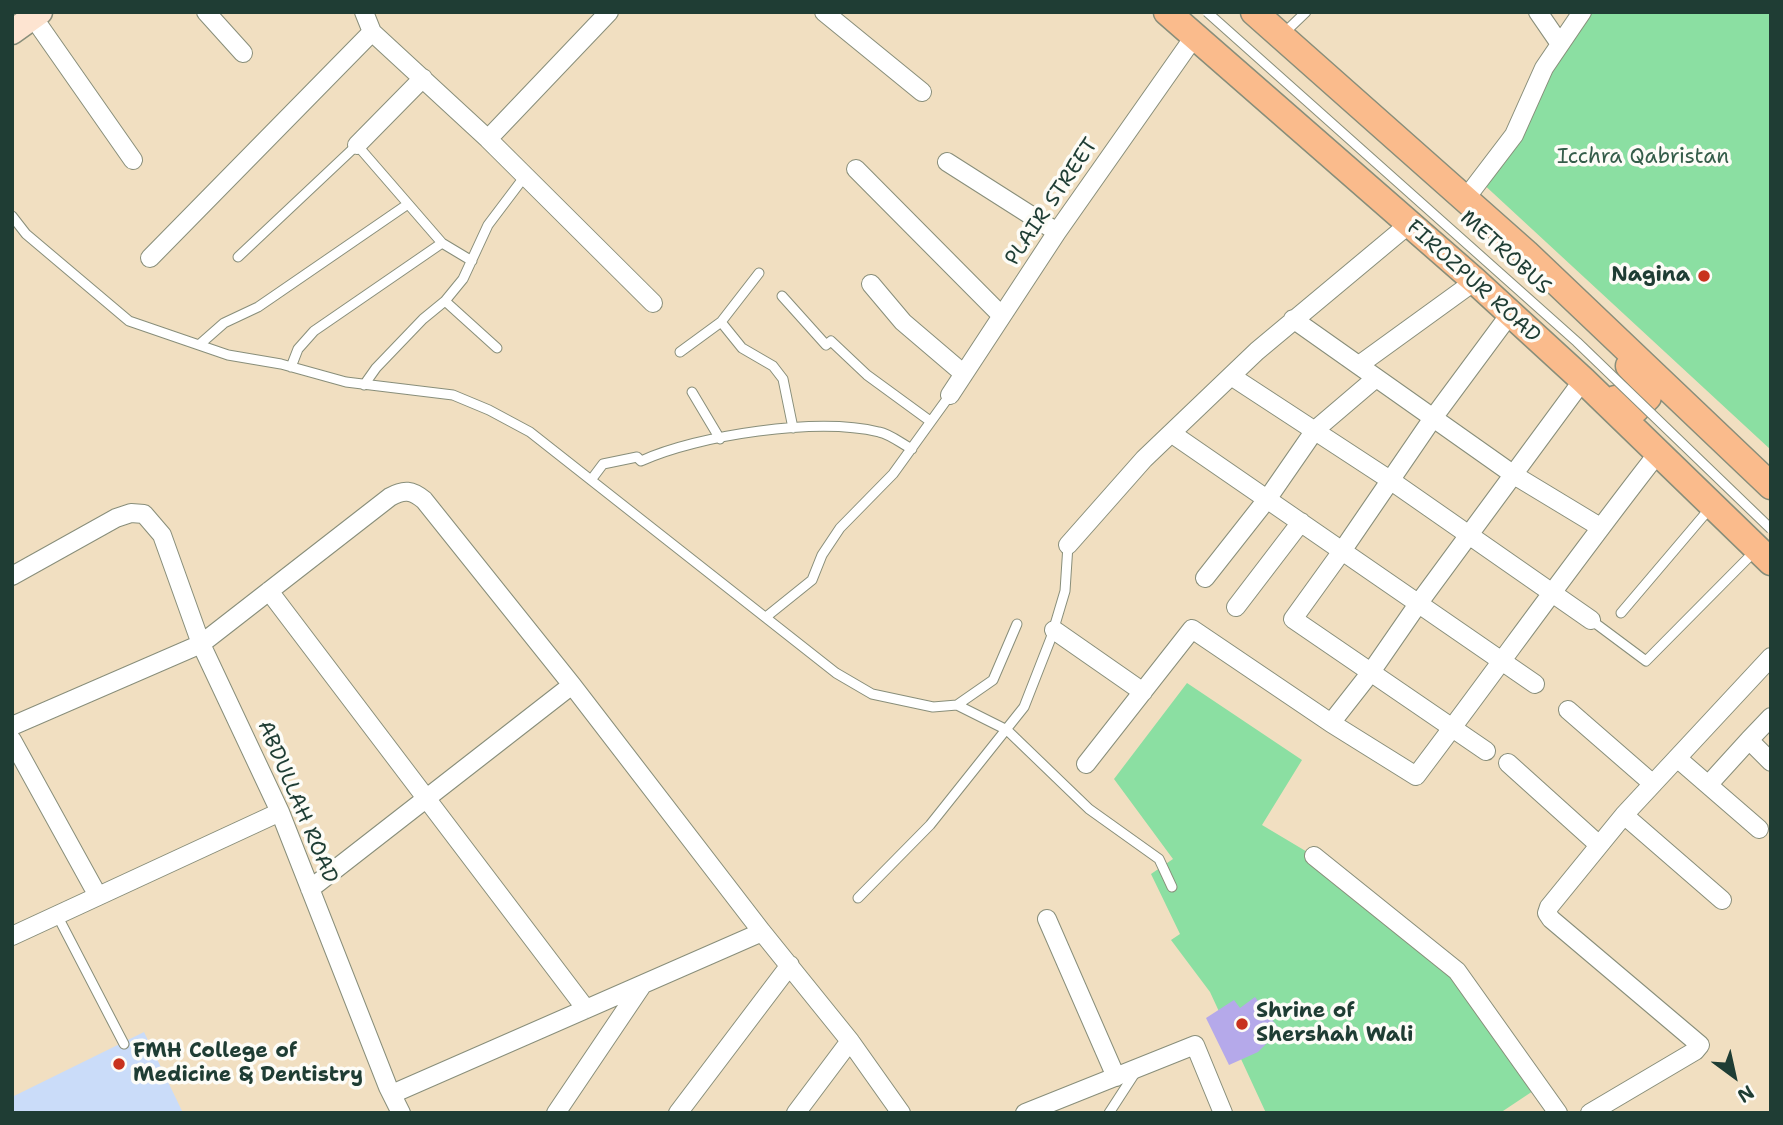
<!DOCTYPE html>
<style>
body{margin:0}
#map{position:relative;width:1783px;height:1125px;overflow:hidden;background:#f1dfc1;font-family:"Shantell Sans",sans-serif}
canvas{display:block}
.frame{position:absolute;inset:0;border:14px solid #1f3d34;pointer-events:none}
.north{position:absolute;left:1699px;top:1041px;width:70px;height:70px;-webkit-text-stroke:5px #fdfcf7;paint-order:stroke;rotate:147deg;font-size:19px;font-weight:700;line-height:28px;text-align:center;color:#1f3d34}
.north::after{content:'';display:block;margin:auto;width:24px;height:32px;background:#1f3d34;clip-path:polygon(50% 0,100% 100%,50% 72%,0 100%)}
</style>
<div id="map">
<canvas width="1783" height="1125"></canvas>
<div class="frame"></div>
<div class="north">N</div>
</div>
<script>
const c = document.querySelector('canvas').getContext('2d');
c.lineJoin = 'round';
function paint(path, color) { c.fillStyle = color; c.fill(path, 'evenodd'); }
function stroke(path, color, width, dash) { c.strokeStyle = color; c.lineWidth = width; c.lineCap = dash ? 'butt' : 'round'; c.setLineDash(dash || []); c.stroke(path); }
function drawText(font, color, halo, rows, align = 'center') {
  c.font = font + ' "Shantell Sans",sans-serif'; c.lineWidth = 7; c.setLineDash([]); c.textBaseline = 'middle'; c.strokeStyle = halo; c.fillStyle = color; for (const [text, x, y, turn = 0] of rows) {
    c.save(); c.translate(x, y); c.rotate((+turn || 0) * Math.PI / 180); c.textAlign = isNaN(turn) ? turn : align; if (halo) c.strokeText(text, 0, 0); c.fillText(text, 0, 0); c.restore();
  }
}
paint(new Path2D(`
 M144,1032L183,1113H12V1097Z`), '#cadcf9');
paint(new Path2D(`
 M1582,12H1771V450L1480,181Z
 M1187,683L1302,760L1262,825L1314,856L1457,971L1539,1087L1500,1113H1266L1210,992L1171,940L1180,934L1151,874L1173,859L1114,779Z`), '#8bdfa2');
paint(new Path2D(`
 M1255,997L1280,1030L1258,1052L1229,1065L1206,1018L1234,1000L1240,1008Z`), '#b5a9ea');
const lane = new Path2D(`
 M1282,35L1306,12
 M12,216L26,234L129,321L228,355L281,364L346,382L453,395L489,410L530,432L836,673L872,694L933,707L957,705L1007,730L1089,809L1159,859L1172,887
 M238,257L357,145L442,243L472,261
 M782,296L826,345L831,341L867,375L930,421
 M445,301L497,348
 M721,322L759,273
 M199,345L224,323L258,307L408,204
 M680,352L721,322L742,348L773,366L783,379L793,428
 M291,367L298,349L314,331L442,243
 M364,385L376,368L423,319L445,301L463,279L488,225L525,176
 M692,392L720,439
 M591,480L603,464L637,457L641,461C698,435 817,417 879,432C890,434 902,444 912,449
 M1621,613L1711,507
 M766,617L812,580L822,555L840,528L893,474L950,395
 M1591,620L1646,661L1756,550
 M957,705L993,680L1017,624
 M858,898L930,825L1024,707L1051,638L1065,591L1068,545
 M57,915L124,1044
 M1109,1113L1135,1073`);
const street = new Path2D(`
 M206,12L243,53
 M364,12L372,32L488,139L653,303
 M824,12L922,92
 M1538,12L1560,44
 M33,17L133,160
 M488,139L609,12
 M357,145L423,78
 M947,162L1057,232
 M856,169L1002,316
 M1466,198L1514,135L1544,68L1582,12
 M150,258L372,32
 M871,284L903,322L964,374
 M1293,319L1514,475L1600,527
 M1359,365L1475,281
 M1231,376L1390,480L1591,620
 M950,395L1057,232L1194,37
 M1171,433L1535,684
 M1068,545L1144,459L1257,351L1408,225
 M12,576L116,518L131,513L144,514L162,535L201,644L280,812L388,1087L401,1113
 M1205,578L1268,498L1315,430L1376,378
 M269,591L586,1009
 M1236,607L1301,522
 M1054,630L1143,692
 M1568,710L1653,784
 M1771,717L1749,740L1771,762
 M1331,723L1371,672L1418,604L1583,380
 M12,726L201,644L390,497C404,489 412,490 424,500L572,685L762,932L850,1041L901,1113
 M12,740L98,896
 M1486,751L1293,619L1342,551L1433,418L1510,314
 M1677,758L1759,829
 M1508,763L1599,845
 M1086,764L1192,629L1331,723L1416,776C1497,669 1575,559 1658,453
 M1709,784L1749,740
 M1624,815L1722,900
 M1314,856L1457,971L1558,1113
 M310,889L572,685
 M1047,919L1116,1077
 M12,936L280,812
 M392,1094L762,932
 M556,1113L643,984
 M678,1113L790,965
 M796,1113L850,1041
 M1025,1113L1195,1045L1223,1113
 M1590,1113L1695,1051L1700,1045L1551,919L1547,913L1549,907L1624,815L1771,657`);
const secondary = new Path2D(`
 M12,32L40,12`);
const primary = new Path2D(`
 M1167,12L1475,281L1583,380L1771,562
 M1254,12L1526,253L1771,486
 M1615,399L1626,407L1636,409L1648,397L1649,387L1629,366`);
stroke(lane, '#888e7a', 11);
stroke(street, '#888e7a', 20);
stroke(secondary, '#888e7a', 27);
stroke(primary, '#888e7a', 29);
stroke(lane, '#fff', 9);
stroke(street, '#fff', 18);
stroke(secondary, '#fde4d1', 24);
stroke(primary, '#fabb8c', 26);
const laneBridge = new Path2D(`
 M1207,12L1577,342L1771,529`);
stroke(laneBridge, '#888e7a', 11, []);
stroke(laneBridge, '#fff', 9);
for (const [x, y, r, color] of [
 [1704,276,7,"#c8321e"],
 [1242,1024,7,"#c8321e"],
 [119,1064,7,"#c8321e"]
]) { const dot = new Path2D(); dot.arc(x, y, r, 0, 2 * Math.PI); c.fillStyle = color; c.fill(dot); stroke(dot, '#fdfcf7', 2.5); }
drawText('21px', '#355d4a', '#fdfcf7', [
 ["Icchra Qabristan",1643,158]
]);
drawText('21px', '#1f3d34', '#fdfcf7', [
 ["PLAIR STREET",1052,202,-56],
 ["METROBUS",1505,253,42],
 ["FIROZPUR ROAD",1473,282,42],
 ["ABDULLAH ROAD",297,802,67]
]);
drawText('bold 21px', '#1f3d34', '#fdfcf7', [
 ["Nagina",1690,276,"right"],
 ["Shrine of",1256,1012],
 ["Shershah Wali",1256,1036],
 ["FMH College of",133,1052],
 ["Medicine & Dentistry",133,1076]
], 'left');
</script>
